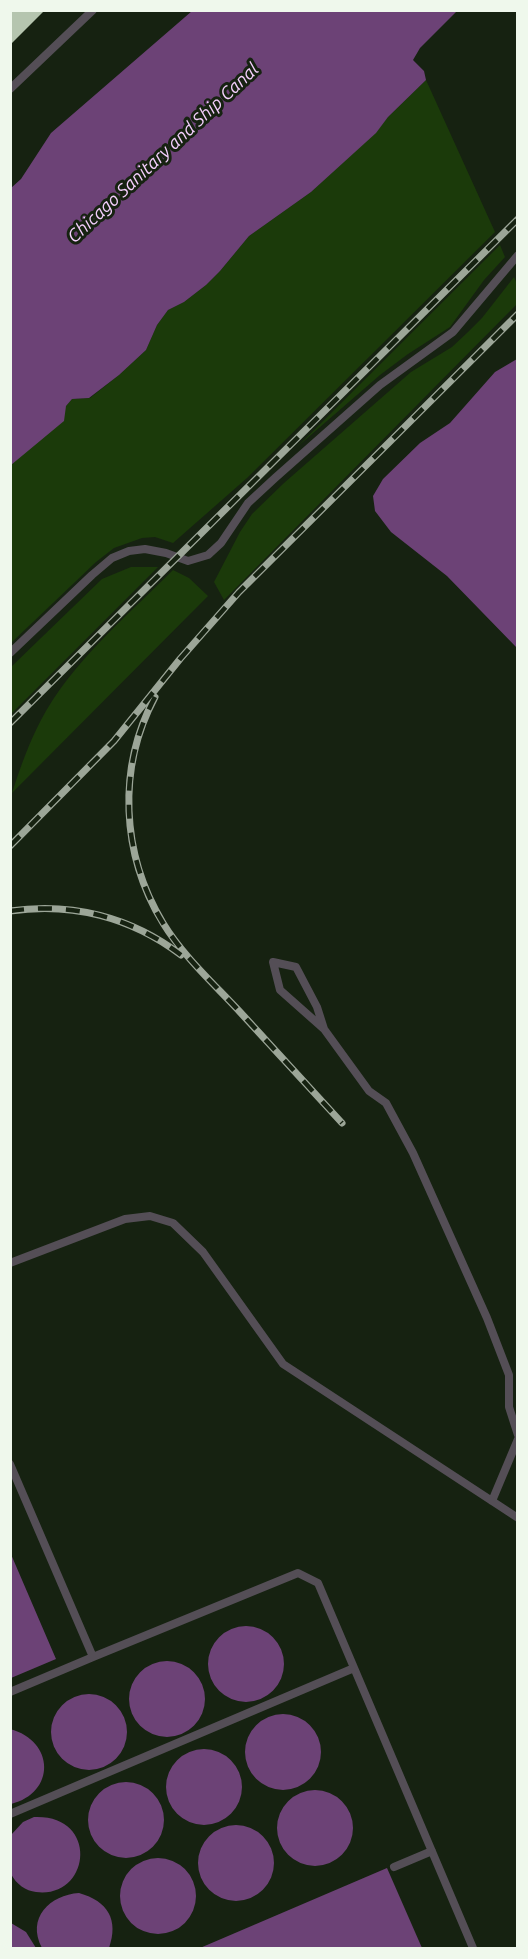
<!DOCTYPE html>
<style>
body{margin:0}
#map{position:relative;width:528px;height:1959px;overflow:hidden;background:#162211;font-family:Ubuntu,sans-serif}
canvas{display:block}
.frame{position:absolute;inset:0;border:12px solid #eff8ec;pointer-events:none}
</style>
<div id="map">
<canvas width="528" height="1959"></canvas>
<div class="frame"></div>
</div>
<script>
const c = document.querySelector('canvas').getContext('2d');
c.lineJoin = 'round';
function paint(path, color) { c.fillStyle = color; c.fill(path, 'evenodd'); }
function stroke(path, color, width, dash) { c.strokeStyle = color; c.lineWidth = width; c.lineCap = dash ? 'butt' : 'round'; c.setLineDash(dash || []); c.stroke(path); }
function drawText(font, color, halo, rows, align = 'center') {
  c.font = font + ' Ubuntu,sans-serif'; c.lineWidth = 6; c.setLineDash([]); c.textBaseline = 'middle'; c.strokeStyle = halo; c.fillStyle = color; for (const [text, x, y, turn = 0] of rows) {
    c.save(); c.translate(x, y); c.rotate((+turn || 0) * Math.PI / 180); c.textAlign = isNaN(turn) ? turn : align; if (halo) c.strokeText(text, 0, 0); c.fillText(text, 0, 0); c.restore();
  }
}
paint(new Path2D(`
 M426,80L495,232L247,478L173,543L155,537L142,538L114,548L96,562L11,643V465L26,451L72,399L90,398L119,375L146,350L157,325L168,310L184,302L206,285L220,271L249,236L311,192L375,133L388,117Z
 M500,245L505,257L484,280L450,327L408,354L380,375L297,447Z
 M514,277L517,284V304L224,600L214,582L240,532L252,514L284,483L411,372L452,347L468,332L482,318Z
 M131,567H158L11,714V667L102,579Z
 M173,570L189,578L208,596L12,793C20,768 29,743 41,720C71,663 128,615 173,570Z`), '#1b3a0a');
paint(new Path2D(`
 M192,11H457L420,48L413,60L424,71L426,80L388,117L376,133L311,192L249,236L220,271L206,285L184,302L168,310L157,325L146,350L119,375L89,398L72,399L66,406L64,421L11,465V188L21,179L51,133Z
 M517,359V648L447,576L391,532L375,511L373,496L383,479L420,443L450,423L495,372Z
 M10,1552L56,1659L11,1678H10Z
 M208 1664a38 38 0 1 1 76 0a38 38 0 1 1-76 0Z
 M129 1699a38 38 0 1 1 76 0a38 38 0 1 1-76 0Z
 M51 1732a38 38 0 1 1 76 0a38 38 0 1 1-76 0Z
 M245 1752a38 38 0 1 1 76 0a38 38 0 1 1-76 0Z
 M10,1729C55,1741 56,1793 11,1804Z
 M166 1787a38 38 0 1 1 76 0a38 38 0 1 1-76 0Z
 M88 1820a38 38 0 1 1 76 0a38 38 0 1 1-76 0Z
 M277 1828a38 38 0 1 1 76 0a38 38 0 1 1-76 0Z
 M34,1817C100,1814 91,1899 36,1892C26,1891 16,1884 11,1874V1835L23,1822Z
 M198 1863a38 38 0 1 1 76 0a38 38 0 1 1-76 0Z
 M120 1896a38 38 0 1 1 76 0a38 38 0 1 1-76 0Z
 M387,1868L422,1948H200Z
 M79,1893C108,1901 119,1920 109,1948H42C26,1918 50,1895 79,1893Z
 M11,1923L26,1932L36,1948H11Z`), '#6c4276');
paint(new Path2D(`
 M10,10H45L10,45Z`), '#b5c5af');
stroke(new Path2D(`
 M10,89L93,10
 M10,653L92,575L112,558L129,551L145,549L166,553L188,561L208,555L221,543L248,503L275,478L380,385L453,332L518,255
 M324,1029L317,1007L296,967L273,962L280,990L324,1029L369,1091L386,1103L413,1153L487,1318L509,1375V1407L518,1435
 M10,1263L125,1219L150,1216L173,1223L203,1252L283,1364L518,1518
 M10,1464L93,1657L298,1573L318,1583L473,1948
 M492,1501L518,1439
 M10,1692L93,1657
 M10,1814L354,1668
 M394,1867L432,1851`), '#544e56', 8);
const rail = new Path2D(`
 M155,697C117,768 121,854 163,923C183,956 214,984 240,1012C274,1049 308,1086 342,1123
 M10,723L518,219
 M10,846L114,741L180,659L239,592L518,314
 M10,911C72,902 131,917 181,955`);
stroke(rail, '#9ca698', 7);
stroke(rail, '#162211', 4.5, [14]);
drawText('italic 18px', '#f5cffe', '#162211', [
 ["Chicago Sanitary and Ship Canal",163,153,-43]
]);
</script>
